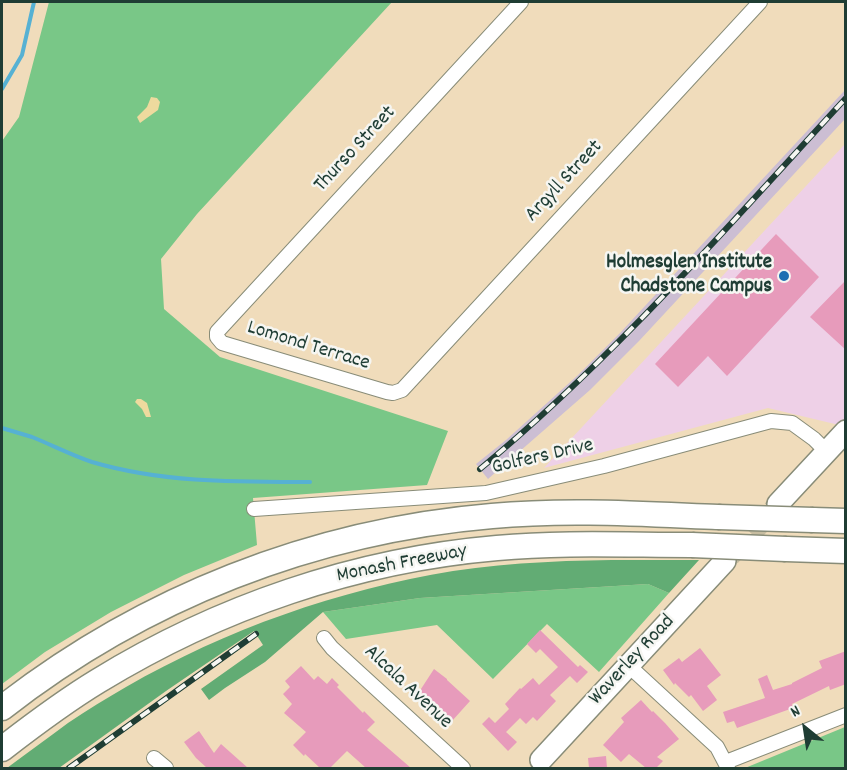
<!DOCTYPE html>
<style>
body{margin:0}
#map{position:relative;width:847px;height:770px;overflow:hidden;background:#f0dcbb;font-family:Dekko,sans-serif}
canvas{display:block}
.frame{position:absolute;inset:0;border:3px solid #1f3d34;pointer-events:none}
.north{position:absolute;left:775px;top:698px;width:60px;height:60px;-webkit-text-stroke:4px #f6f6f2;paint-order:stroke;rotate:330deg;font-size:16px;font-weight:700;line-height:24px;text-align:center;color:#1f3d34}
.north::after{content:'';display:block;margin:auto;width:21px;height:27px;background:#1f3d34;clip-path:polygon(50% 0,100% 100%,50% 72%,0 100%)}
</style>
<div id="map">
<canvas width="847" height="770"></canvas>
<div class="frame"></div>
<div class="north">N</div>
</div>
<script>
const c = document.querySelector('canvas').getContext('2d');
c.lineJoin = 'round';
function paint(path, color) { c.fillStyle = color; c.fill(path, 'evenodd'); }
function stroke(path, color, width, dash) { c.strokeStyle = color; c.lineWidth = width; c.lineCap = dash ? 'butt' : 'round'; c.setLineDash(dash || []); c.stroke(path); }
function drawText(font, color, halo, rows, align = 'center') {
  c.font = font + ' Dekko,sans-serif'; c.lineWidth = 5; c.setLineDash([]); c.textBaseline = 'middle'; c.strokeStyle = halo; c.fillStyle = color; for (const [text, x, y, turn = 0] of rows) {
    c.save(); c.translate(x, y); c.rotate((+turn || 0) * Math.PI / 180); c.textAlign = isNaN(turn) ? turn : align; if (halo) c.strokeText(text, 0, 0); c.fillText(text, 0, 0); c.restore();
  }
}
paint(new Path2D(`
 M845,144L846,418L839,425L768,408L544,468Z`), '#eed0e7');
paint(new Path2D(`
 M845,90V119L639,341L590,390L488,479L476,464L506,440L578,375L620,333Z`), '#ccbed3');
paint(new Path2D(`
 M49,2H392L197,214L161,259L164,309L220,357L448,431L427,485L253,498L257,545L184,575L111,612L45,652L2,684V141L19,117Z
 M648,584L669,593L599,672L547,624L493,679L437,625L346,639L323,612L420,598Z
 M845,727V768H745Z`), '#79c787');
paint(new Path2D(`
 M634,560H699L669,593L648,584L420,598L323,612L265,662L225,688L209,700L201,689L263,645L254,631L166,691L59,768H7C27,753 48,738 68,723C87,710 107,698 126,687C227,629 338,590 453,571C513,562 574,560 634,560Z`), '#62ac74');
paint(new Path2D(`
 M151,97L157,98L160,102L158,110L140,123L137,117L147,107Z
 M137,399H141L147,403L151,417H146L142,409L135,402Z`), '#eeda9e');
stroke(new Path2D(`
 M2,89L22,55L34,2
 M2,428C12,431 22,434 32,437C52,445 71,455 92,462C163,483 236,482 310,482`), '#56b1d3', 4);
paint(new Path2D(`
 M776,234L819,277L727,376L708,356L678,387L655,364Z
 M846,280V350L810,317Z
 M540,630L578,667L580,665L588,672L577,683L570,676L550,695L556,701L537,721L533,717L526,724L520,718L506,732L517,742L508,751L482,724L489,717L495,723L509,709L505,704L520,688L521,689L533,678L539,685L558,667L540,649L536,653L527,644Z
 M700,648L721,675L707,686L717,700L703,711L691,695L689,697L675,683L674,685L663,670L679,658L682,662Z
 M846,651V684L830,690L829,686L792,704L793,708L737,728L734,721L727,723L723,712L765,698L758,679L767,675L773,690L792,684V683L822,668L819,661Z
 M301,666L314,680L318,676L327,684L332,678L339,685L337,687L363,713L364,711L375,722L367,730L411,768H366L347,751L330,768H320L305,754L304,756L293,745L306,732L284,713L292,704L283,694L290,687L285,681Z
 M434,669L447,679V680L470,701L452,721L439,708L440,707L419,692Z
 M641,700L652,712L653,711L665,723L679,739L657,757L663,761L656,768H646L629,754L621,762L603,745L624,722L621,718Z
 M199,731L214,753L221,744L248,768H207L196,758L184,742Z
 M606,756L607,768H589L588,758Z`), '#e79bbb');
stroke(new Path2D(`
 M730,556L774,509`), '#c6bca0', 21, [21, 10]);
const street = new Path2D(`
 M521,2L217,332V337L222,343L387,392L393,393L402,390L760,2
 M254,509L486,493L604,466L771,421L792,423L814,439L826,451
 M324,638L332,648L463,768
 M629,666L717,747L728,768
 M154,758L166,768
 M726,762L846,715`);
const primary = new Path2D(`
 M778,504L846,431
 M541,760L725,561`);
const highway = new Path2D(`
 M813,520L846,521
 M786,549L846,551
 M2,708C143,598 313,531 492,516C567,509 643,514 718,517
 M2,749C33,725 65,701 98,681C219,607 356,560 497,548C561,542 627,545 692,545`);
stroke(street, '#888c78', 16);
stroke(primary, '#888c78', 24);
stroke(highway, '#888c78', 27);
stroke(street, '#fff', 14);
stroke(primary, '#fff', 21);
stroke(highway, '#fff', 24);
const rail = new Path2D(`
 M480,469C614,358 728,226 846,98
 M69,768L256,634`);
stroke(rail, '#1f3d34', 6);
stroke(rail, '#f6f6f2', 4, [11]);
const highwayBridge = new Path2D(`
 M718,517L813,520
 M692,545L786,549`);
stroke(highwayBridge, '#888c78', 27, []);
stroke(highwayBridge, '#fff', 24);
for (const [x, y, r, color] of [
 [784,276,6,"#1f6fb2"]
]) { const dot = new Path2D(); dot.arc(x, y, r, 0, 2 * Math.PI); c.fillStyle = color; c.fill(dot); stroke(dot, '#f6f6f2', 2); }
drawText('21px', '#1f3d34', '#f6f6f2', [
 ["Thurso Street",356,150,-47],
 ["Argyll Street",565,182,-47],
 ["Lomond Terrace",308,347,17],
 ["Golfers Drive",543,458,-13],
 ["Monash Freeway",402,565,-11],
 ["Waverley Road",633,661,-47],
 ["Alcala Avenue",407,688,43]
]);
drawText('bold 21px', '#1f3d34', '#f6f6f2', [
 ["Holmesglen Institute",772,264],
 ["Chadstone Campus",772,288]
], 'right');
</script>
